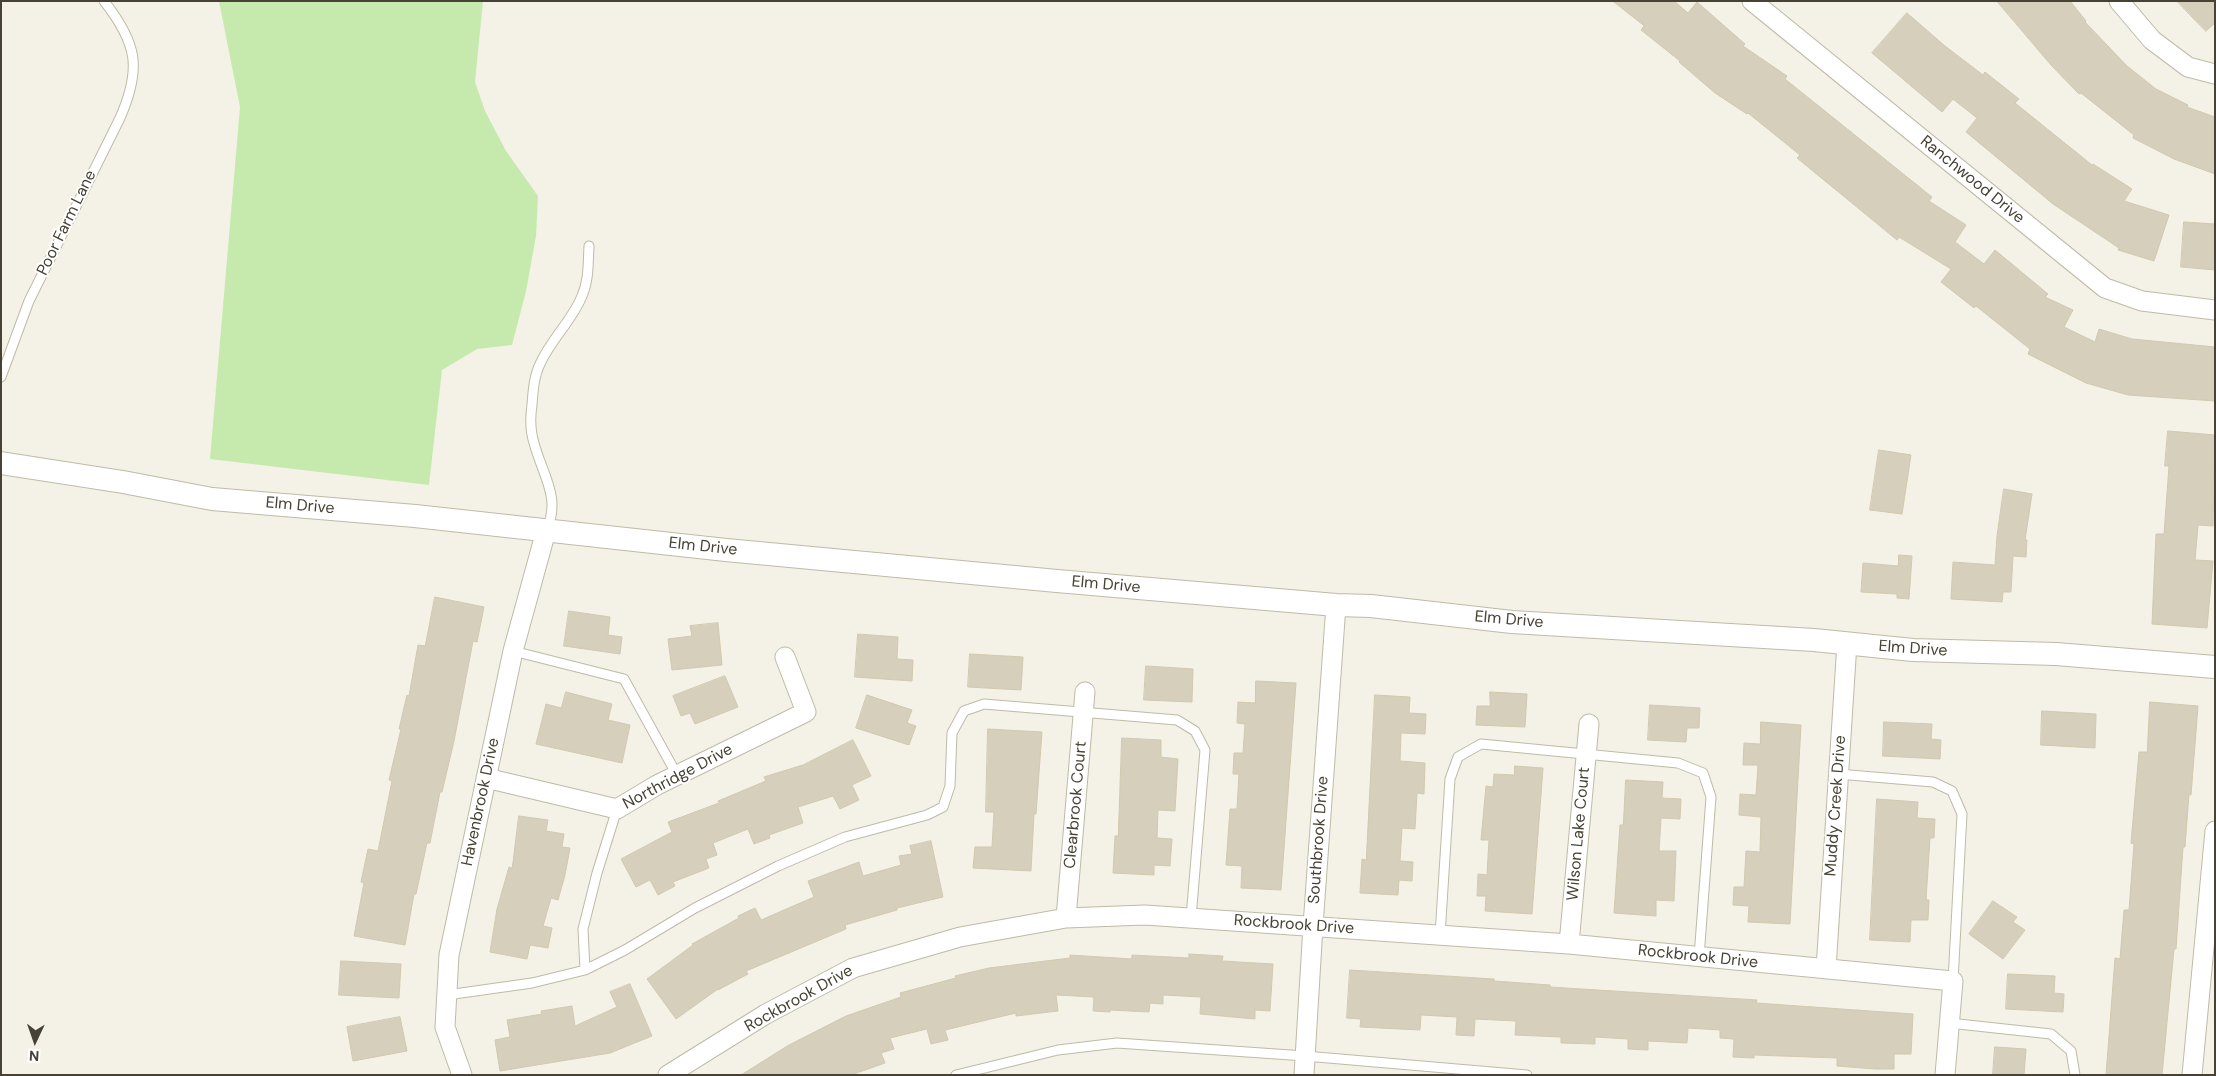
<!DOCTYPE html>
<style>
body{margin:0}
#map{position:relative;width:2216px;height:1076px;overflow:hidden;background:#f4f1e6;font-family:"DM Sans",sans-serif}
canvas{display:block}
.frame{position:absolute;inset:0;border:2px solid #474235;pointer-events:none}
.north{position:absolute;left:10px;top:1016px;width:50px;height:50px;-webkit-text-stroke:4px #fff;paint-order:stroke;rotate:183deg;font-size:14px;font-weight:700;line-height:20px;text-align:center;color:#474235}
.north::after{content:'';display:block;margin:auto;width:18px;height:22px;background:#474235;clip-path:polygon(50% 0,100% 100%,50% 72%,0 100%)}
</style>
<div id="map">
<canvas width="2216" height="1076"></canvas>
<div class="frame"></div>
<div class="north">N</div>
</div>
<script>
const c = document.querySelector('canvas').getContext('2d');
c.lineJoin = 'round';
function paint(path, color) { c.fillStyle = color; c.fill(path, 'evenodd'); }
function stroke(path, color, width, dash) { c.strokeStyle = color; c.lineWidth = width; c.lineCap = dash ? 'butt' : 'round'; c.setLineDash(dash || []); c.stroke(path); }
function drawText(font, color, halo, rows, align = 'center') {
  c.font = font + ' "DM Sans",sans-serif'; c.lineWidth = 4; c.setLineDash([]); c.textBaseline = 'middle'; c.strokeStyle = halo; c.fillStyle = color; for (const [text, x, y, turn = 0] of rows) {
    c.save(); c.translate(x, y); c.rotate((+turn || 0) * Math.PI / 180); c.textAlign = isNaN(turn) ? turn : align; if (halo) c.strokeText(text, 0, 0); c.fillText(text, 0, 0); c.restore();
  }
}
paint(new Path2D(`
 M219,1H483L475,82L485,111L506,151L538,196L536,236L526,291L512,345L477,349L442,370L429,485L210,459L240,107Z`), '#c6eaad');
const building = new Path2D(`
 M1613,1H1674L1688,13L1697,2L1745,44L1743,46L1787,76L1785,79L1932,197L1929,201L1966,225L1955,242L1984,264L1995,250L2048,294L2045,297L2073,310L2064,327L2095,342L2099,329L2132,339L2215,347V401L2128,395L2086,383L2028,354L2030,349L1976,306L1974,308L1941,282L1951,269L1899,237L1897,240L1797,158L1800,155L1748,113L1747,114L1715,93L1679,62L1680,61L1641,30L1644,26Z
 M1997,1H2070L2086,21L2085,22L2127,66L2156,89L2188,105L2187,107L2215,117V174L2174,159L2133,138L2134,135L2081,93L2079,94L2051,65Z
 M2177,1H2215V23L2206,31Z
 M1907,13L1945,46L1983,75L1985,72L2019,99L2015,103L2092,165L2093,164L2132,189L2124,201L2169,215L2154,261L2118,250L2119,248L2053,204L1966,132L1977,118L1953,99L1942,112L1872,53Z
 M2184,222L2215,224V270L2181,267Z
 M2168,431L2215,435L2213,526L2198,525L2195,560L2213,561L2207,628L2152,624L2156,534H2164L2169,466H2165Z
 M1879,450L1911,455L1902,514L1870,510Z
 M2004,489L2032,494L2025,540H2027L2026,557L2013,556L2011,592H2003L2002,602L1951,599L1953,562L1995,565L1997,536Z
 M1899,555L1912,556L1909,599L1897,598V594L1861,592L1863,563L1898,566Z
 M435,597L484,607L477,642L473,641L454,741L442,792H440L430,843H427L416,894H414L405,945L354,936L364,883L361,882L368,849L378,851L392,781L389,780L401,729H399L407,695L409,696L418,645L425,646Z
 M569,611L610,617L608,635L622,637L620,654L564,646Z
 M718,623L722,665L672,670L668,639L692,636L690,626Z
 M858,634L898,637L897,659L913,660L912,681L855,677Z
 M970,654L1023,657L1021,690L968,687Z
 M1146,666L1193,669L1192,702L1144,700Z
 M725,676L738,707L695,724L690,713L681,716L673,696Z
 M1256,681L1296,683L1281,890L1241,888L1242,866L1226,865L1230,809H1237L1239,774H1233L1234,753H1243L1245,724L1237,723L1238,702L1255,703Z
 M566,692L612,704L608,720L630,725L622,763L536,744L546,704L561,708Z
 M1490,692L1527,694L1525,727L1476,725L1477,706H1490Z
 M867,695L912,710L907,723L916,726L909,745L856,728Z
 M1375,695L1410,697L1409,713L1426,714L1425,734L1401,733L1400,761L1425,763L1424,794L1417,793L1415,829L1402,828L1400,861L1413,862L1412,881L1399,880L1398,895L1360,893L1362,859L1366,860Z
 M2150,702L2198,706L2191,795L2189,794L2185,847H2183L2176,949H2174L2162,1075H2106L2115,958L2120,959L2124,910H2129L2134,844L2131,843L2139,752H2147Z
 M1650,705L1700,708L1699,728H1687L1686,742L1648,740Z
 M2042,711L2096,714L2095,748L2041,745Z
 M1761,722L1801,725L1790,924L1748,922L1749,906L1733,905L1734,887H1744L1746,851L1760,852L1761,817L1739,815L1740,794L1756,795L1758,765H1743L1744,743L1760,744Z
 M1884,722L1932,724L1931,739L1941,740L1940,759L1883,756Z
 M988,729L1042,732L1036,814H1034L1031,871L973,868L975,847H992L994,812H986Z
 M1122,738L1161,740V757L1178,759L1175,811L1158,810L1157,838L1172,839L1170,866L1154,865V875L1113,873L1115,836H1118Z
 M853,740L871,776L852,785L859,800L840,809L833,796L798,807L803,823L769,835L770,838L754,844L748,829L713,843L717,855L706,859L709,868L673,882L675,886L658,895L650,880L636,887L621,859L672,832L668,822L719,803L718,801L766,781L764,777L803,765Z
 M1515,766L1543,768L1532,914L1485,911L1486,896H1477L1478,874L1487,875L1489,840H1481L1486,786L1493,787L1494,774L1514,775Z
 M1626,780L1663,782L1662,798L1681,799L1680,819L1661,818L1659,851H1676L1674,901L1656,900V916L1614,913L1620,825H1623Z
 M1877,799L1918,802L1917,818L1935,819L1934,838H1930L1926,900H1929L1928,920H1911L1910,942L1870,940Z
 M519,816L548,820L546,831L564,834L562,847L570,848L565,875L558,900L551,898L543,926L552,928L548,948L530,945L527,959L490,952L497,909L509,867L512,868Z
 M931,841L943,897L897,908V910L845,925L846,929L746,971L748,974L718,990V989L676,1019L647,979L693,945L692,944L739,918L738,916L755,908L761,920L814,897L808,881L859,862L863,876L901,865L899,856L912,854L910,846Z
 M1993,901L2017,917L2013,922L2025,930L2003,959L1969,934Z
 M1189,954L1223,956L1222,961L1273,964L1270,1011L1255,1010V1019L1200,1014L1201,997L1163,995V1004L1150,1003L1149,1012L1110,1010V1012L1093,1011L1094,997L1056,995L1058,1011L1016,1016V1013L945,1030L948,1040L931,1044L927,1029L890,1038L894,1049L881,1053L885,1063L851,1075H741L789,1045L846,1016L901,997L900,993L956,978L955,976L989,968L1070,958V955L1132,959V955L1189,958Z
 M341,961L401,964L399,998L339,995Z
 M1350,970L1494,979V981L1550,985V987L1757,1000L1756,1003L1913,1014L1911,1054H1894V1069H1875L1837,1066V1058L1754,1055V1058L1733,1057L1734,1039L1720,1038V1030L1688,1028L1687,1043L1648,1041V1050L1628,1049V1039L1595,1037V1044L1561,1043V1037L1515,1035L1516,1021L1475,1019L1474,1036L1456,1035L1457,1017L1421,1015L1420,1030L1360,1027L1361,1019L1347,1018Z
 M2008,974L2055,976L2054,993L2064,994L2063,1012L2006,1009Z
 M630,984L652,1036L610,1053L500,1071L495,1040L510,1037L507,1020L542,1014L541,1011L572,1006L575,1026L617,1007L610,992Z
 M400,1017L407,1051L353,1061L347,1027Z
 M1995,1047L2026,1049L2024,1075H1993Z`);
paint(building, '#d6cfbb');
stroke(building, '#d1c8ae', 1);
const service = new Path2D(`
 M1,377L29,301L120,118C142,68 137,43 104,1
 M546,530C562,499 542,474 534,443C530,430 530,418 532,405C533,391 534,376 540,364C551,339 572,321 582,296C589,280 588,263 589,246
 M513,651L624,679L677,775
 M1838,774L1933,782L1952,791L1962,814L1953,981
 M1440,935L1450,779L1458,757L1481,744L1678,763L1703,773L1711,797L1699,957
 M585,970L583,929L597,873L617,809
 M447,995L532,983L585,970L625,950L695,908L778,866L845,837L927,815L943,807L950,786L952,733L964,711L984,704L1177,720L1195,731L1205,750L1191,918
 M1949,1023L2051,1034L2071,1051L2075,1075
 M956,1075L1058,1050L1117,1043L1305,1056L1527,1075`);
const minor = new Path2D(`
 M1752,1L2105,288L2142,301L2215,310
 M2119,1L2152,40L2188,67L2215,74
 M486,778L617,809L657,785L806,712L785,657
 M1066,918L1085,692
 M1569,944L1589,724
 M1826,969L1847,643
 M462,1075L445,1027L449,955L513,651L546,531
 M668,1075L766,1014L853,968L960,937L1066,918L1145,915L1569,944L1953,981L1945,1075
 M1304,1075L1313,926L1336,605
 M2192,1075L2215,831`);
const tertiary = new Path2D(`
 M1,463L123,482L212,499L415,516L726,550L1057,581L1336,605L1371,606L1512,622L1814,640L1913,650L2056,654L2215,667`);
stroke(service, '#bfbba8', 11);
stroke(minor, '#bfbba8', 21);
stroke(tertiary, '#bfbba8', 24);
stroke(service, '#fff', 9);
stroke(minor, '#fff', 19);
stroke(tertiary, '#fff', 22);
drawText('16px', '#474235', '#fff', [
 ["Ranchwood Drive",1972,180,39],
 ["Poor Farm Lane",67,223,-64],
 ["Elm Drive",300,506,5],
 ["Elm Drive",703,547,6],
 ["Elm Drive",1106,585,5],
 ["Elm Drive",1509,620,5],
 ["Elm Drive",1913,649,4],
 ["Northridge Drive",678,777,-28],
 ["Havenbrook Drive",481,802,-78],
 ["Clearbrook Court",1076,805,-85],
 ["Muddy Creek Drive",1836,806,-86],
 ["Wilson Lake Court",1579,834,-85],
 ["Southbrook Drive",1319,840,-86],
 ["Rockbrook Drive",1294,925,4],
 ["Rockbrook Drive",1698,957,6],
 ["Rockbrook Drive",799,999,-29]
]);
</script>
